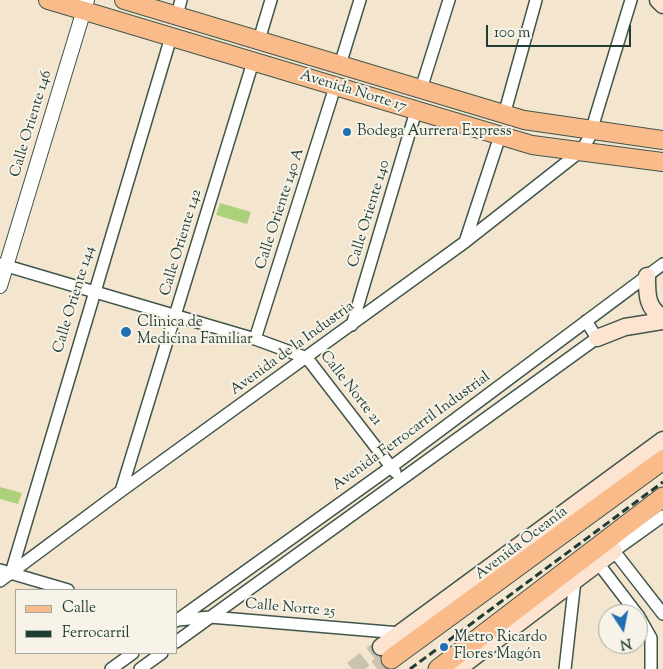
<!DOCTYPE html>
<meta charset="utf-8">
<style>
body{margin:0}
#map{position:relative;width:663px;height:669px;overflow:hidden;background:#f4e5ce;font-family:"Sorts Mill Goudy",serif}
canvas{display:block}
.legend{position:absolute;left:15px;top:589px;width:162px;height:65px;box-sizing:border-box;background:#f7f3e8;border:1px solid #a1aaa0;margin:0;padding:6px 9px;list-style:none;font-size:15px;color:#1f3d34}
.legend li{display:flex;align-items:center;gap:10px;height:25px}
.legend b{width:25px;border:1px solid #a1aaa0}
.north{position:absolute;left:598px;top:604px;width:50px;height:50px;box-sizing:border-box;background:#f7f3e8;border:1px solid #a1aaa0;border-radius:50%;rotate:169deg;font-size:14px;font-weight:700;line-height:20px;text-align:center;color:#1f3d34}
.north::after{content:'';display:block;margin:auto;width:18px;height:22px;background:#1f6fb2;clip-path:polygon(50% 0,100% 100%,50% 72%,0 100%)}
.scale{position:absolute;left:486px;top:25px;width:145px;height:22px;box-sizing:border-box;border:2px solid #1f3d34;border-top:0;padding-left:6px;font-size:15px;line-height:18px;white-space:nowrap;color:#1f3d34;-webkit-text-stroke:4px #f7f3e8;paint-order:stroke}
</style>
<div id="map">
<canvas width="663" height="669"></canvas>
<ul class="legend">
<li><b style="height:6px;background:#fabb8b"></b>Calle</li>
<li><b style="height:6px;background:#1f3d34"></b>Ferrocarril</li>
</ul>
<div class="north">N</div>
<div class="scale">100 m</div>
</div>
<script>
const c = document.querySelector('canvas').getContext('2d');
c.lineJoin = 'round';
function paint(path, color) { c.fillStyle = color; c.fill(path, 'evenodd'); }
function stroke(path, color, width, dash) { c.strokeStyle = color; c.lineWidth = width; c.lineCap = dash ? 'butt' : 'round'; c.setLineDash(dash || []); c.stroke(path); }
function drawText(font, color, halo, rows, align = 'center') {
  c.font = font + ' "Sorts Mill Goudy",serif'; c.lineWidth = 4; c.setLineDash([]); c.textBaseline = 'middle'; c.strokeStyle = halo; c.fillStyle = color; for (const [text, x, y, turn = 0] of rows) {
    c.save(); c.translate(x, y); c.rotate((+turn || 0) * Math.PI / 180); c.textAlign = isNaN(turn) ? turn : align; if (halo) c.strokeText(text, 0, 0); c.fillText(text, 0, 0); c.restore();
  }
}
paint(new Path2D(`
 M220,203L251,212L247,224L216,215Z
 M0,487L22,493L18,504L0,499Z`), '#add17a');
stroke(new Path2D(`
 M352,669L381,647`), '#c9c3af', 16, [16, 8]);
stroke(new Path2D(`
 M377,669L391,659`), '#c9c3af', 19, [19, 9]);
const minor = new Path2D(`
 M177,15L181,0
 M259,40L271,0
 M340,65L360,0
 M421,89L449,0
 M504,115L536,0
 M465,242L500,136
 M0,264L255,339L307,358L395,472
 M352,325L416,111
 M255,339L335,87
 M121,491L253,62
 M663,516L614,551L663,614
 M598,563L637,614
 M0,570L68,590
 M11,573L171,37
 M0,581L121,491L465,242L581,151L589,138L631,0
 M638,615L651,638V669
 M178,620L210,617L400,633
 M176,621L391,467L663,264
 M176,642L597,338L586,321
 M111,669L133,653
 M140,669L162,653
 M565,669L575,580`);
const tertiary = new Path2D(`
 M0,286L87,0`);
const secondary = new Path2D(`
 M658,0L663,5
 M647,276C647,292 646,309 663,317
 M597,338L625,327L663,321
 M381,647L663,440
 M458,669L614,551`);
const primary = new Path2D(`
 M48,0L532,145L663,162
 M124,0L524,120L663,140`);
const trunk = new Path2D(`
 M391,659L663,460
 M438,669L663,497`);
stroke(minor, '#3f564b', 14);
stroke(tertiary, '#3f564b', 16);
stroke(secondary, '#3f564b', 19);
stroke(primary, '#3f564b', 20);
stroke(trunk, '#3f564b', 21);
stroke(minor, '#fff', 11);
stroke(tertiary, '#fff', 14);
stroke(secondary, '#fde4d1', 16);
stroke(primary, '#fabb8b', 18);
stroke(trunk, '#fabb8b', 19);
stroke(new Path2D(`
 M410,669L663,482`), '#1f3d34', 3, [8, 4]);
for (const [x, y, r, color] of [
 [347,132,5,"#1f6fb2"],
 [126,332,6,"#1f6fb2"],
 [444,647,5,"#1f6fb2"]
]) { const dot = new Path2D(); dot.arc(x, y, r, 0, 2 * Math.PI); c.fillStyle = color; c.fill(dot); stroke(dot, '#f7f3e8', 2); }
drawText('15px', '#1f3d34', '#f7f3e8', [
 ["Avenida Norte 17",353,92,17],
 ["Calle Oriente 146",32,124,-73],
 ["Calle Oriente 140 A",281,209,-72],
 ["Calle Oriente 140",370,214,-73],
 ["Calle Oriente 142",182,243,-73],
 ["Calle Oriente 144",75,300,-73],
 ["Avenida de la Industria",293,349,-36],
 ["Calle Norte 21",350,389,52],
 ["Avenida Ferrocarril Industrial",412,432,-36],
 ["Avenida Oceanía",522,544,-37],
 ["Calle Norte 25",290,609,5]
]);
drawText('15px', '#1f3d34', '#f7f3e8', [
 ["Bodega Aurrera Express",357,132],
 ["Clinica de",137,323],
 ["Medicina Familiar",137,340],
 ["Metro Ricardo",454,638],
 ["Flores Magón",454,655]
], 'left');
</script>
